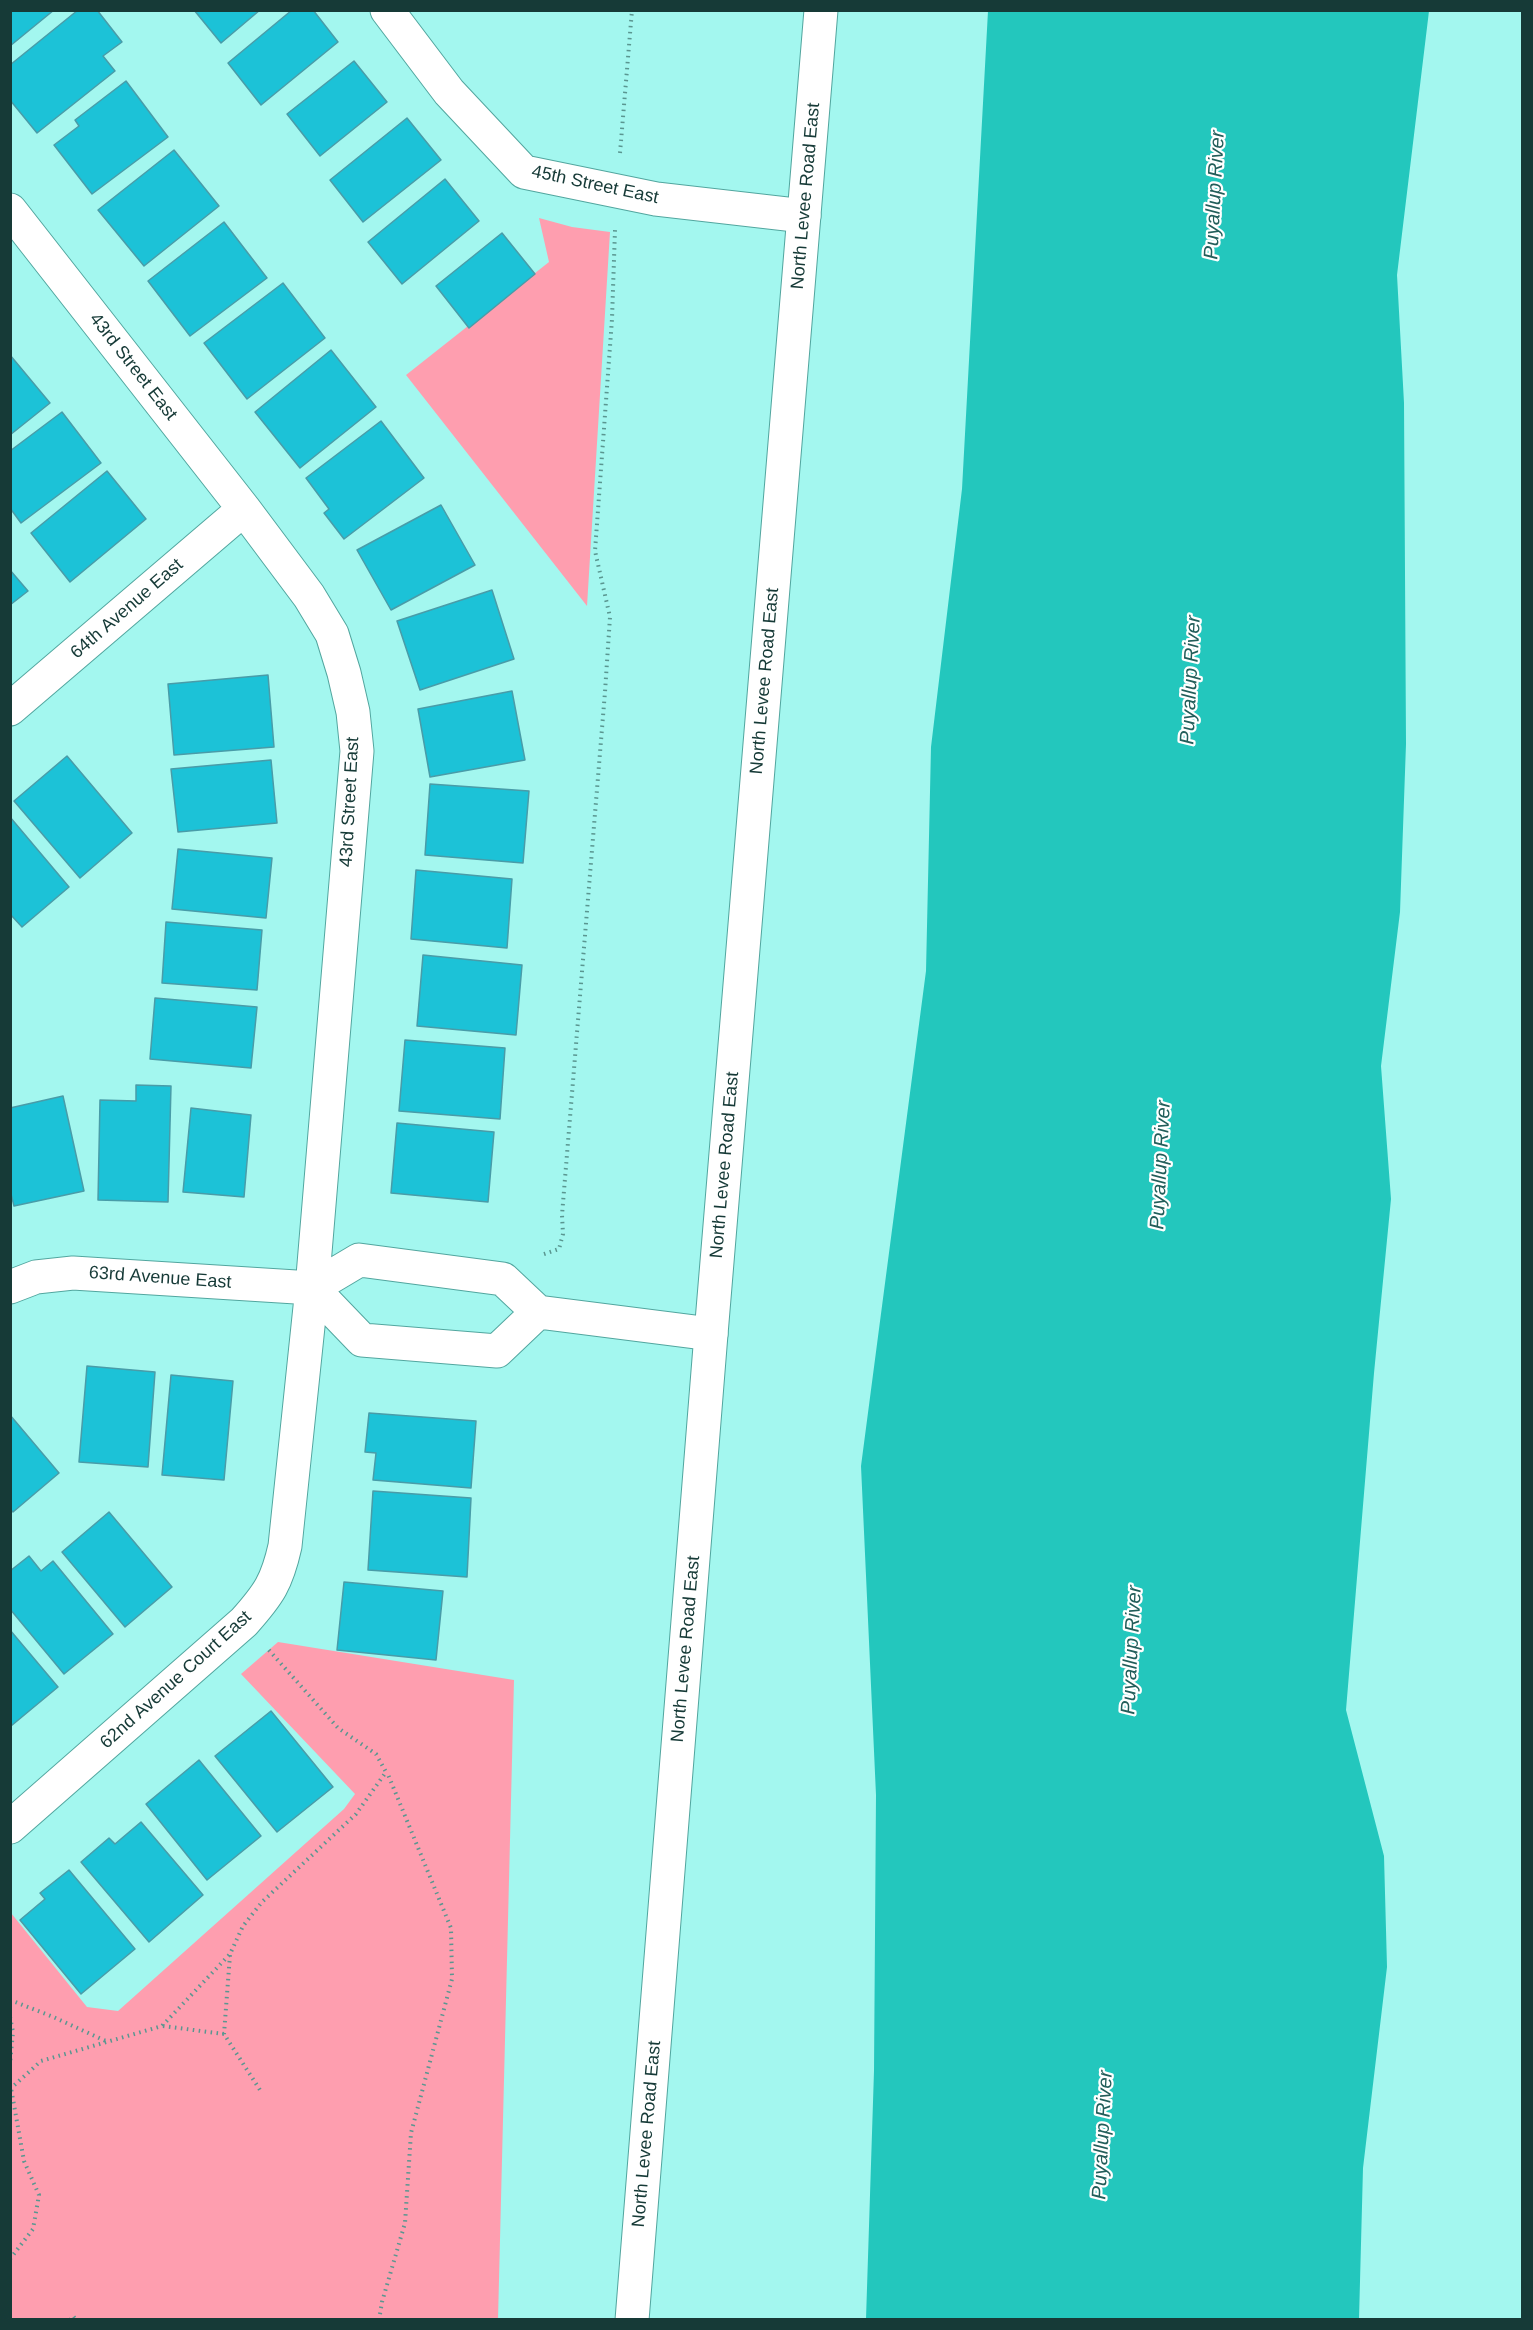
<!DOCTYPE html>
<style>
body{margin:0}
#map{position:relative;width:1533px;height:2330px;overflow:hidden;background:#a3f7ef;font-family:Helvetica,sans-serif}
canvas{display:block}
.frame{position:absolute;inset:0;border:12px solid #163a37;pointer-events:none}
</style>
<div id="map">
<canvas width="1533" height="2330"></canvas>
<div class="frame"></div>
</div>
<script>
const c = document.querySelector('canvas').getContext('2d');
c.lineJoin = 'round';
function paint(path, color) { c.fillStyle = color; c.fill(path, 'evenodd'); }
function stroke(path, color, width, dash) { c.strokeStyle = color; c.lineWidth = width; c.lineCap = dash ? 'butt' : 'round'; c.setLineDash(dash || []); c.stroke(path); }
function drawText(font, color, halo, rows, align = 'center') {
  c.font = font + ' Helvetica,sans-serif'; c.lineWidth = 4.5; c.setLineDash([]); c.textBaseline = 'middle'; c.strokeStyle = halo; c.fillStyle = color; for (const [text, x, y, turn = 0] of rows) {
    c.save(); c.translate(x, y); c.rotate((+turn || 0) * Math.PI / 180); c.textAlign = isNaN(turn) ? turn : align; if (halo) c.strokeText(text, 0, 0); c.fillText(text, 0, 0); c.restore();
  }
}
paint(new Path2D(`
 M539,218L572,227L610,232L587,606L406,375L549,262Z
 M278,1642L514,1680L498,2319H11V1913L87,2007L118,2011L344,1809L355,1794L241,1674Z`), '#fe9eaf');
paint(new Path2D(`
 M988,11H1429L1397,275L1404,403L1406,744L1400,912L1381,1066L1391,1199L1374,1373L1346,1710L1384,1856L1387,1967L1363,2168L1359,2319H866L874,2071L876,1795L861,1466L926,971L931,747L962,489Z`), '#23c7bd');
const building = new Path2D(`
 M10,10H54L10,46Z
 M78,10H97L122,42L103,56L115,71L37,133L10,100V65Z
 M194,10H260L221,43Z
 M292,10H313L338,42L261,105L228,63Z
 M354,61L387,102L320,156L287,114Z
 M126,81L168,137L92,194L54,145L79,126L75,120Z
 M407,118L441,160L363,222L330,180Z
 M174,150L219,206L144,266L98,210Z
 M445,179L479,221L402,284L368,242Z
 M224,222L267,278L190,336L148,281Z
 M502,233L535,274L469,328L436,286Z
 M283,283L325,338L247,399L204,343Z
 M331,350L376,407L300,468L255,412Z
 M10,355L50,403L10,435Z
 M62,412L101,463L21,523L10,508V451Z
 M381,421L424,478L344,539L324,513L329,509L306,478Z
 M107,471L146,519L70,582L31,533Z
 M441,505L475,565L391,610L357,550Z
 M10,570L28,591L10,605Z
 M492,590L514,659L420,690L397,621Z
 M268,675L274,747L174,755L168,684Z
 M512,691L525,760L430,777L418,709Z
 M67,756L132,833L80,878L14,801Z
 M271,760L277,823L178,832L171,769Z
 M430,784L529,791L523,863L425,855Z
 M10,817L69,887L22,927L10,914Z
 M178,849L272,858L266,918L172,909Z
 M416,870L512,879L507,948L411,939Z
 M166,922L262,930L257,990L162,983Z
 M423,955L522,965L516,1035L417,1026Z
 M155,998L257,1007L251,1068L150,1059Z
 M405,1040L505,1048L500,1119L399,1111Z
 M136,1085L171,1086L168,1202L98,1200L100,1100L136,1101Z
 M63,1096L84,1191L14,1206L10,1190V1108Z
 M191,1108L251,1115L244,1197L183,1192Z
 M397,1123L494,1132L488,1202L391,1193Z
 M87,1366L155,1372L148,1467L79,1462Z
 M171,1375L233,1381L224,1480L162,1475Z
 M369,1413L476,1421L471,1488L373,1480L376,1453L365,1452Z
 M10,1415L59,1473L13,1512L10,1509Z
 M373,1491L471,1498L467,1577L368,1570Z
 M109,1512L172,1587L125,1627L62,1552Z
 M29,1556L41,1571L53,1561L113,1634L64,1674L10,1609V1571Z
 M344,1582L443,1591L436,1660L337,1650Z
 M10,1630L58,1687L11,1726L10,1725Z
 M271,1711L333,1787L277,1832L215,1756Z
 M199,1760L261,1836L207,1880L146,1804Z
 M141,1822L203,1895L149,1942L81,1862L109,1838L115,1844Z
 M69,1870L135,1949L81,1994L20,1920L45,1899L40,1893Z`);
paint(building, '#1cc2d7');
stroke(building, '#499ca8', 1.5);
const street = new Path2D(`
 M387,10L449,92L524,172L656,199L804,216
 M10,210L244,509L309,596L332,634L344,673L353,712L357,751L312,1288L285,1546C277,1582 269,1594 244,1622L10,1827
 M10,709L244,509
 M10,1287L36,1277L73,1273L312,1288L359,1260L503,1279L538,1312L711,1334
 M312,1288L362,1340L497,1351L538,1312`);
const secondary = new Path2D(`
 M632,2320L711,1334L821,10`);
stroke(street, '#52a69f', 35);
stroke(secondary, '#52a69f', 35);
stroke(new Path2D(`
 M620,153L632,10
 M544,1254L559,1249L563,1234L562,1215L605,692L610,617L595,551L612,319L615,230
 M230,1955L224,2034L260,2090
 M10,2000L51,2016L108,2042
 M10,2017L13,2032L10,2064
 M163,2026L224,2034
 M10,2089L41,2061L162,2026L230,1954L243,1926L262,1902L356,1814L386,1772L376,1754L338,1728L268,1649
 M10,2259L33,2229L39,2195L24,2161L11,2088
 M70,2320L73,2316L76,2320
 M379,2320L382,2302L405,2223L411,2133L452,1979L451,1928L387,1772`), '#5a9690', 4, [1.5, 4.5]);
stroke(street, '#fff', 33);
stroke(secondary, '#fff', 33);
drawText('18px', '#163a37', '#fff', [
 ["45th Street East",595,185,12],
 ["North Levee Road East",806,196,-85],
 ["43rd Street East",133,367,52],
 ["64th Avenue East",127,609,-41],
 ["North Levee Road East",765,681,-85],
 ["43rd Street East",350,802,-87],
 ["North Levee Road East",725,1165,-85],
 ["63rd Avenue East",160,1278,4],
 ["North Levee Road East",686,1649,-85],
 ["62nd Avenue Court East",176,1680,-42],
 ["North Levee Road East",647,2134,-85]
]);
drawText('italic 20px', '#225e5a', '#fff', [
 ["Puyallup River",1215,195,-87],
 ["Puyallup River",1191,680,-87],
 ["Puyallup River",1161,1165,-87],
 ["Puyallup River",1132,1650,-87],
 ["Puyallup River",1103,2135,-87]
]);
</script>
